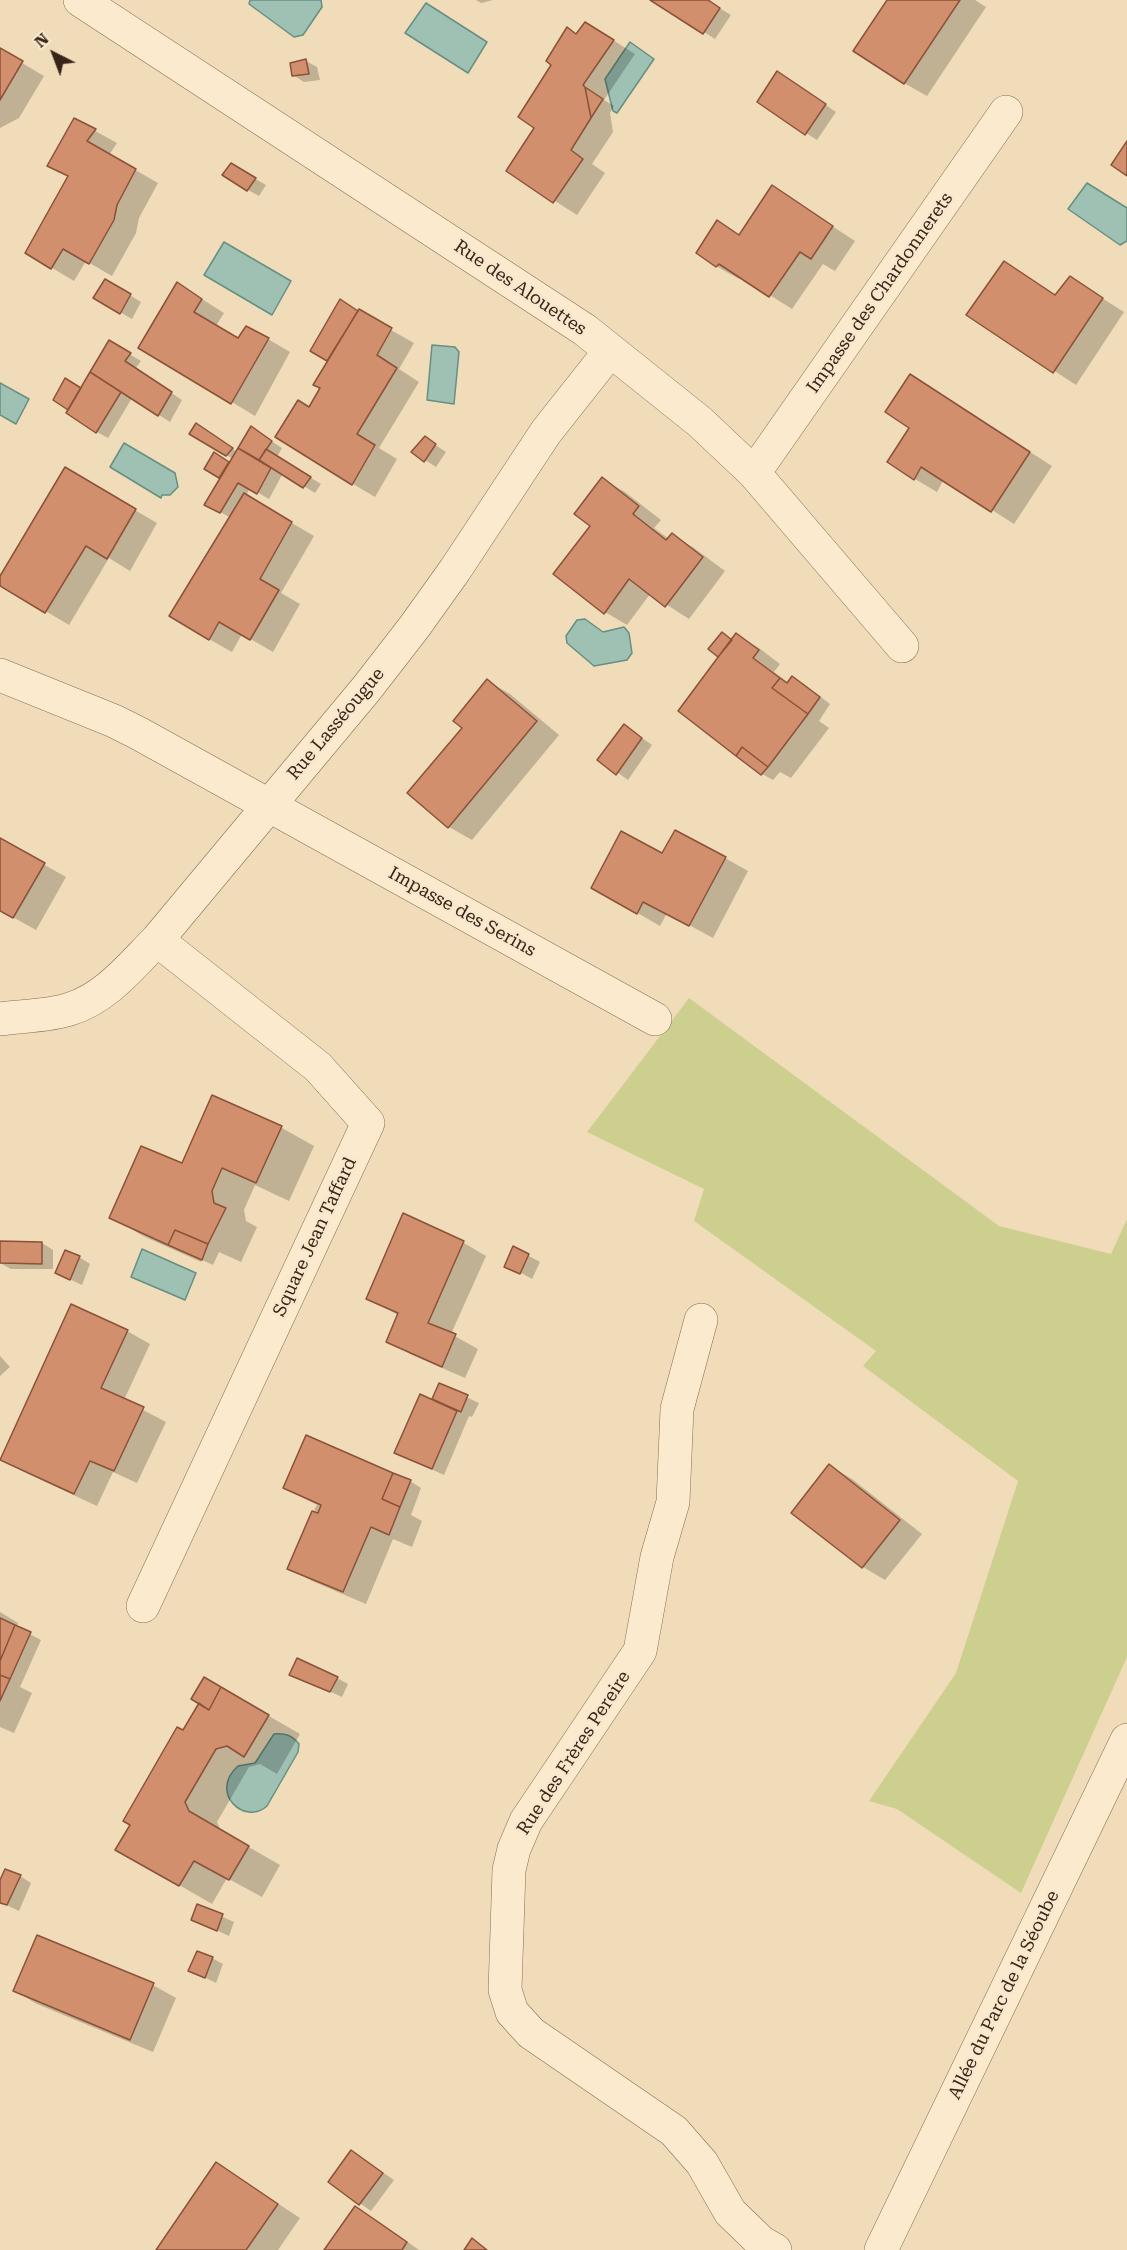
<!DOCTYPE html>
<meta charset="utf-8">
<style>
body{margin:0}
#map{position:relative;width:1127px;height:2250px;overflow:hidden;background:#f1dcba;font-family:"Roboto Serif",serif}
canvas{display:block}
.north{position:absolute;left:24px;top:24px;width:60px;height:60px;-webkit-text-stroke:4px #f8e7ca;paint-order:stroke;rotate:318deg;font-size:16px;font-weight:700;line-height:24px;text-align:center;color:#37251a}
.north::after{content:'';display:block;margin:auto;width:21px;height:27px;background:#37251a;clip-path:polygon(50% 0,100% 100%,50% 72%,0 100%)}
</style>
<div id="map">
<canvas width="1127" height="2250"></canvas>
<div class="north">N</div>
</div>
<script>
const c = document.querySelector('canvas').getContext('2d');
c.lineJoin = 'round';
function paint(path, color) { c.fillStyle = color; c.fill(path, 'evenodd'); }
function stroke(path, color, width, dash) { c.strokeStyle = color; c.lineWidth = width; c.lineCap = dash ? 'butt' : 'round'; c.setLineDash(dash || []); c.stroke(path); }
function drawText(font, color, halo, rows, align = 'center') {
  c.font = font + ' "Roboto Serif",serif'; c.lineWidth = 4.5; c.setLineDash([]); c.textBaseline = 'middle'; c.strokeStyle = halo; c.fillStyle = color; for (const [text, x, y, turn = 0] of rows) {
    c.save(); c.translate(x, y); c.rotate((+turn || 0) * Math.PI / 180); c.textAlign = isNaN(turn) ? turn : align; if (halo) c.strokeText(text, 0, 0); c.fillText(text, 0, 0); c.restore();
  }
}
paint(new Path2D(`
 M689,998L999,1226L1111,1254L1127,1219V1657L1021,1893L897,1809L869,1801L956,1673L1018,1481L863,1366L876,1351L694,1221L704,1189L587,1132Z`), '#cdcf8e');
const water = new Path2D(`
 M250,0H321L322,7L303,35L294,37L249,4Z
 M426,3L487,42L468,73L405,33Z
 M630,42L654,59L617,113L613,111L605,79Z
 M1087,183L1127,208V241L1120,245L1068,209Z
 M224,242L291,281L272,315L204,275Z
 M432,345L455,347L459,352L454,404L427,400Z
 M0,383L29,399L16,424L0,415Z
 M124,443L175,473L178,487L170,495H162L161,498L110,467Z
 M585,619L603,632L624,627L629,633L632,653L627,660L594,666L567,643L566,636L577,620Z
 M142,1249L196,1273L185,1300L131,1277Z
 M274,1734C285,1733 292,1735 299,1744L298,1752L267,1806C245,1826 208,1793 238,1766L255,1763Z`);
paint(water, '#9fc1b4');
stroke(water, '#668f82', 1.5);
paint(new Path2D(`
 M476,0H493L481,3Z
 M653,0H706L731,15L715,39Z
 M889,0H975L986,7L927,96L904,83Z
 M577,35L608,37L635,54L604,100L614,106L610,113L613,132L592,164L605,173L577,215L508,171L536,128Z
 M0,50L44,76L19,118L0,128Z
 M306,61L317,67L320,80L304,82L293,75Z
 M789,80L836,112L817,140L806,133Z
 M75,120L117,143L109,155L158,183L139,218L136,233L112,276L86,261L74,281L27,253L69,177L50,165Z
 M231,165L266,185L259,196L248,190Z
 M772,187L855,241L835,271L823,264L792,309L741,277L739,279L716,266L718,222L740,235Z
 M1004,263L1057,296L1070,278L1124,312L1076,385L969,315Z
 M106,281L141,302L132,319L95,298Z
 M178,284L224,313L216,326L238,340L268,339L290,352L255,416L141,347Z
 M359,312L414,343L399,369L419,382L379,448L397,459L375,497L353,484L310,409L322,388L330,361L312,351Z
 M109,342L141,361L135,369L182,400L170,422L132,398L108,438L97,432L82,389Z
 M911,376L1052,466L1014,524L944,479L937,492L915,479L911,427Z
 M251,428L282,448L277,457L321,484L315,493L283,473L269,499L250,488L246,496L314,536L281,593L300,604L273,652L242,634L232,652L209,639L231,518L206,504L221,478L206,469L215,454L230,463L233,459L191,433L208,431L237,452Z
 M425,438L446,452L436,467L425,460Z
 M66,470L157,523L130,571L109,558L69,625L0,584V579Z
 M602,479L625,492L661,520L654,528L669,539L672,535L694,548L725,571L689,619L650,594L627,625L605,612L592,526Z
 M722,634L733,640L737,635L759,648L780,664L774,672L789,683L793,678L804,684L830,704L819,721L829,728L791,778L780,772L773,780L762,774L720,657L710,649Z
 M487,681L510,694L559,735L472,840L449,827L409,793L464,728Z
 M625,726L652,745L628,780L599,759Z
 M0,840L66,877L36,930L0,910Z
 M662,855L725,858L748,871L713,938L667,913L660,926L615,900Z
 M213,1097L282,1128L314,1146L289,1201L255,1185L244,1210L246,1221L257,1227L241,1262L219,1252L213,1265L202,1260L201,1262L143,1236L111,1217L183,1165Z
 M404,1215L464,1243L486,1256L451,1334L478,1349L465,1378L410,1354L388,1341L398,1315L368,1299Z
 M0,1243H42L53,1250V1269H11L0,1263Z
 M514,1248L540,1262L532,1279L516,1270Z
 M79,1257L90,1264L82,1285L56,1273Z
 M127,1331L150,1344L124,1400L166,1422L137,1483L113,1472L97,1506L24,1472L1,1459Z
 M0,1356L10,1367L0,1376Z
 M440,1385L479,1403L472,1417L469,1416L444,1475L396,1453L433,1401Z
 M830,1466L852,1479L922,1534L885,1580L863,1567Z
 M410,1481L421,1488L411,1515L422,1521L412,1547L393,1539L366,1604L312,1581L289,1568L319,1513L314,1510L317,1505L285,1488Z
 M0,1612L18,1623L17,1627L41,1640L20,1687L32,1693L14,1733L0,1727Z
 M291,1674L337,1678L348,1684L342,1697Z
 M205,1679L300,1734L277,1774L260,1764L249,1767L217,1822L221,1831L280,1865L262,1897L227,1878L212,1904L117,1849L201,1703Z
 M20,1876L31,1883L19,1911L0,1902V1884Z
 M198,1906L234,1922L229,1936L193,1919Z
 M38,1937L153,1985L176,1998L153,2052L37,2004L15,1991Z
 M212,1958L223,1964L216,1983L190,1970Z
 M363,2159L394,2180L371,2211L330,2182Z
 M217,2164L300,2218L278,2250H157Z
 M356,2208L378,2221L419,2250H326Z`), '#0003');
const building = new Path2D(`
 M650,0H708L720,8L703,34Z
 M887,0H960L904,84L853,51Z
 M585,22L614,40L583,85L585,87L591,118L571,150L583,159L553,203L506,171L534,128L518,117L551,65L546,61L567,27L576,34Z
 M0,48L23,61L0,100Z
 M306,59L309,74L292,76L290,63Z
 M777,71L826,104L805,135L757,102Z
 M585,87L603,99L591,118Z
 M74,118L96,129L87,141L136,169L117,205L114,220L89,264L63,249L51,269L25,253L68,176L47,166Z
 M1127,141V176L1111,165Z
 M231,163L256,178L247,191L222,175Z
 M772,185L833,226L811,259L800,252L769,297L719,264L716,267L696,253L717,220L739,235Z
 M1004,261L1055,295L1070,276L1103,298L1053,373L966,315Z
 M105,279L131,294L120,314L93,298Z
 M177,282L202,299L194,312L238,338L246,326L269,338L231,404L138,348Z
 M340,299L358,311L327,361L310,351Z
 M359,309L392,328L377,355L397,368L357,434L375,445L352,485L275,437L298,400L309,407L320,388L313,385Z
 M109,340L131,353L125,361L172,392L158,416L90,372Z
 M90,372L121,392L96,433L66,413Z
 M910,374L1030,452L991,512L921,467L914,480L887,462L909,428L885,412Z
 M65,378L81,388L68,410L53,400Z
 M196,423L233,448L226,456L189,434Z
 M251,426L272,441L259,460L238,448Z
 M425,436L436,444L424,462L411,452Z
 M238,448L271,468L257,494L238,483L220,513L204,505Z
 M266,449L311,477L303,488L259,460Z
 M214,452L229,462L219,478L204,469Z
 M65,467L136,509L107,559L86,546L45,613L0,586V576Z
 M602,477L639,506L633,514L666,540L672,533L703,557L665,607L629,579L604,614L553,574L590,526L574,514Z
 M244,493L292,522L260,579L279,590L250,640L219,622L209,640L169,616Z
 M722,632L732,640L718,657L708,649Z
 M736,633L759,650L753,658L780,678L772,688L808,714L768,767L742,747L736,756L678,711Z
 M792,676L820,697L808,714L772,688L780,678L787,683Z
 M487,679L537,721L448,828L407,793L462,728L453,721Z
 M624,724L642,738L616,775L597,760Z
 M742,747L768,767L761,775L736,756Z
 M675,830L726,857L689,926L643,902L637,914L591,888L621,831L662,853Z
 M0,838L45,863L13,918L0,911Z
 M212,1095L282,1126L256,1183L222,1168L212,1191L214,1203L226,1208L208,1244L175,1230L168,1245L109,1218L141,1146L182,1163Z
 M403,1213L464,1241L428,1323L456,1334L442,1367L386,1342L398,1313L366,1299Z
 M175,1230L208,1244L202,1260L168,1245Z
 M0,1241L42,1242V1264L0,1263Z
 M513,1246L529,1254L520,1274L504,1267Z
 M65,1250L80,1256L70,1280L55,1273Z
 M71,1304L128,1330L101,1388L144,1407L114,1471L90,1461L74,1494L0,1460Z
 M439,1383L468,1395L461,1412L432,1399Z
 M420,1394L457,1411L432,1469L394,1453Z
 M306,1435L393,1473L382,1499L400,1507L389,1535L371,1527L343,1592L287,1569L312,1511L318,1513L321,1505L283,1488Z
 M829,1464L900,1520L862,1568L791,1513Z
 M393,1473L411,1480L400,1507L382,1499Z
 M0,1618L15,1625L0,1661Z
 M15,1625L31,1632L10,1679L0,1675V1661Z
 M297,1658L338,1677L330,1692L289,1675Z
 M0,1675L10,1679L0,1701Z
 M204,1677L221,1687L209,1710L191,1699Z
 M221,1687L269,1715L244,1757L227,1746L216,1749L185,1802L189,1811L249,1846L229,1880L194,1861L179,1886L115,1850L130,1825L123,1821L177,1727L183,1730L199,1703L209,1710Z
 M5,1869L21,1875L7,1905L0,1903V1880Z
 M197,1904L223,1914L217,1931L191,1920Z
 M37,1935L154,1983L130,2040L13,1991Z
 M197,1951L213,1957L205,1978L188,1971Z
 M351,2150L383,2173L359,2205L328,2182Z
 M216,2162L278,2204L246,2250H156Z
 M355,2206L407,2242L402,2250H324Z
 M472,2238L487,2250H464Z`);
paint(building, '#d28f6d');
stroke(building, '#8a5238', 1.5);
const street = new Path2D(`
 M80,0L585,330L700,422L754,473L902,646
 M754,473L1006,112
 M0,675L114,721L138,733L655,1019
 M0,1019C21,1016 50,1016 70,1009C106,998 131,966 157,940L367,688L415,626L455,570L546,432L610,351
 M701,1320L677,1409L673,1502L657,1557L640,1651L526,1821L514,1849L509,1870L505,1990L512,2012L531,2033L674,2131L702,2163L730,2212L761,2242L775,2250
 M143,1606L368,1123L318,1067L157,940
 M881,2250L1127,1740`);
stroke(street, '#896c53', 34);
stroke(street, '#fbeace', 33);
drawText('18px', '#37251a', '#f8e7ca', [
 ["Rue des Alouettes",520,288,34],
 ["Impasse des Chardonnerets",880,293,-55],
 ["Rue Lasséougue",336,724,-50],
 ["Impasse des Serins",462,912,29],
 ["Square Jean Taffard",315,1237,-65],
 ["Rue des Frères Pereire",574,1753,-57],
 ["Allée du Parc de la Séoube",1004,1995,-64]
]);
</script>
